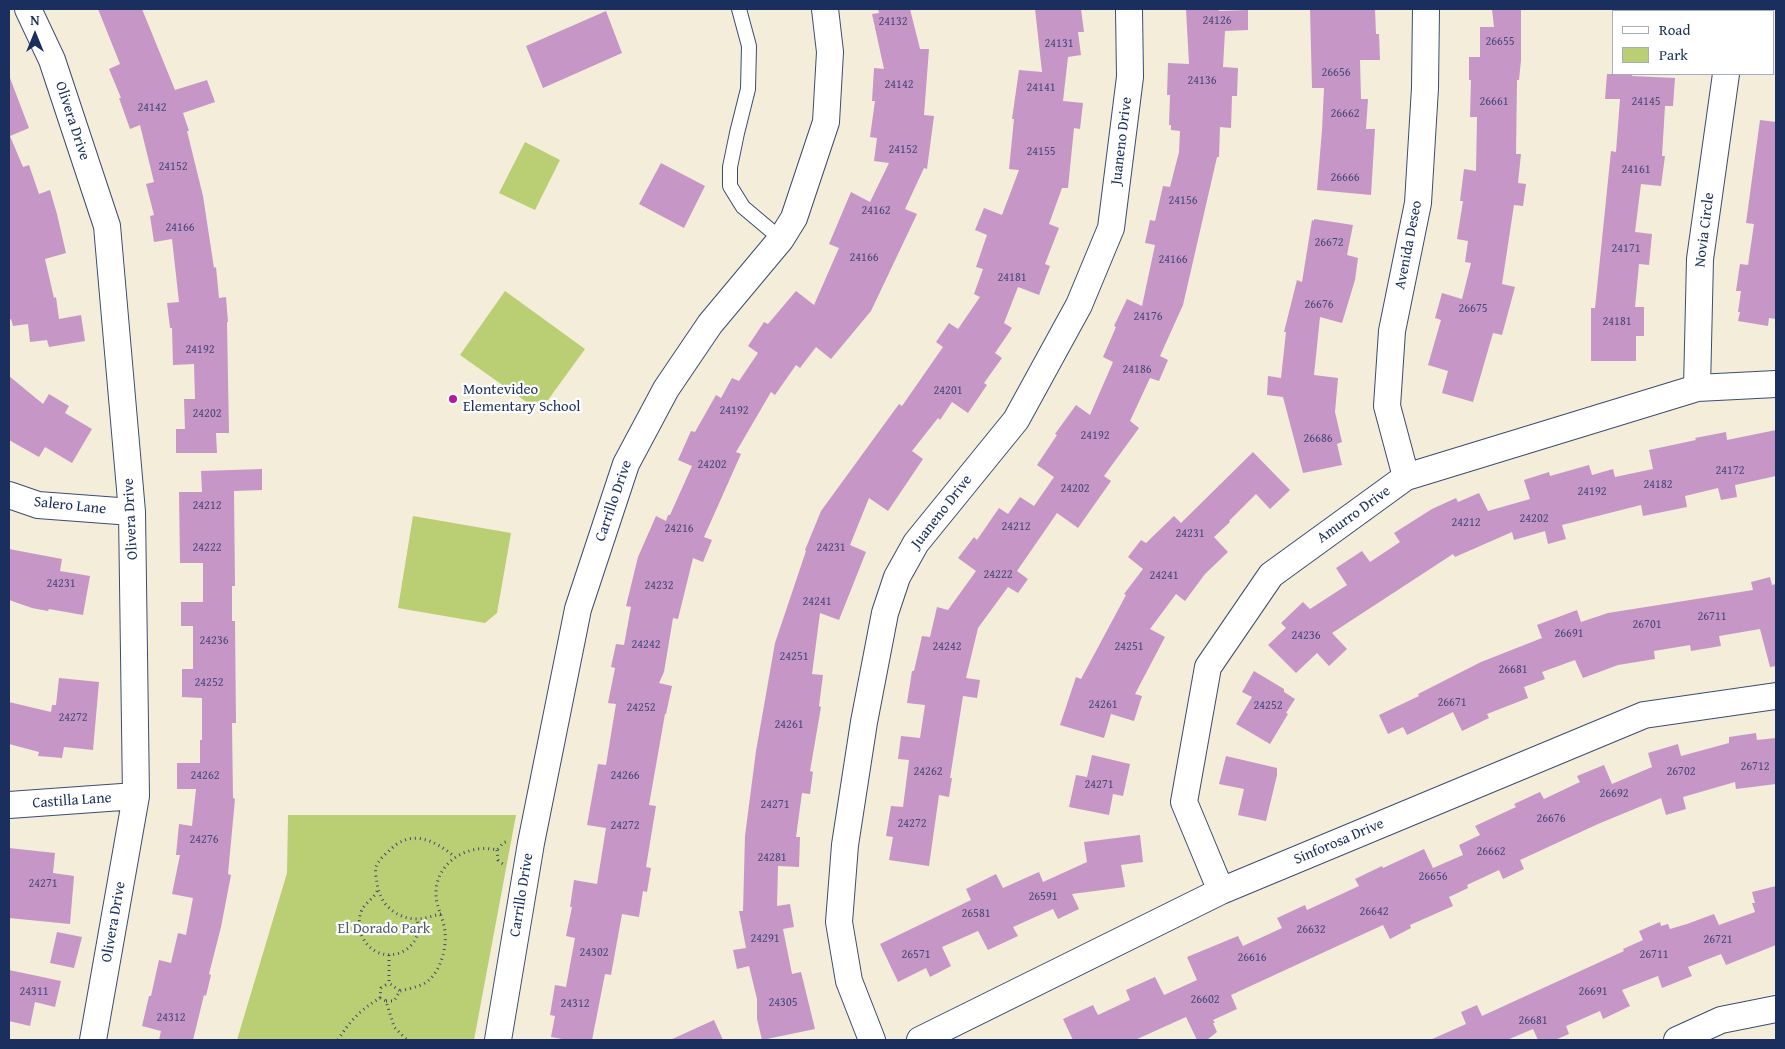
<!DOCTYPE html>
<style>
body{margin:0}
#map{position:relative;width:1785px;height:1049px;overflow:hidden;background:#f4edda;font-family:"Gentium Book Plus",serif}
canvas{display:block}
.frame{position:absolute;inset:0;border:10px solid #1b2f5e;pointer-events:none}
.legend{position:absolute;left:1612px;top:10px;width:162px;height:65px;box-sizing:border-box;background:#fff;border:1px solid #a4acbf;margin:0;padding:6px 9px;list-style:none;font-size:15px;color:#1b2f5e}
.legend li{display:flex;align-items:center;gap:10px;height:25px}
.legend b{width:25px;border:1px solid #a4acbf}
.north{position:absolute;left:10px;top:10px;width:50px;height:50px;-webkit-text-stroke:4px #fff;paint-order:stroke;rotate:0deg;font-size:14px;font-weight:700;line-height:20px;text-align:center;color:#1b2f5e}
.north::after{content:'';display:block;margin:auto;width:18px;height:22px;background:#1b2f5e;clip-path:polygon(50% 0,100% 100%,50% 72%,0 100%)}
</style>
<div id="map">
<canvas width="1785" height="1049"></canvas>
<div class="frame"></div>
<ul class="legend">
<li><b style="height:6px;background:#fff"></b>Road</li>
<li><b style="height:14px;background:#bacf73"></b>Park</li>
</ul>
<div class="north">N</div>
</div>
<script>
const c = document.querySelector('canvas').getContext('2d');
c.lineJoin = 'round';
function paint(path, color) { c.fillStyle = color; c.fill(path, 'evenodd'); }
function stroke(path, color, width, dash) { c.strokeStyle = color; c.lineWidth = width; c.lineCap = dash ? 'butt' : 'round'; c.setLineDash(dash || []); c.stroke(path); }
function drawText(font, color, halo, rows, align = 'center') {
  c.font = font + ' "Gentium Book Plus",serif'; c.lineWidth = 4.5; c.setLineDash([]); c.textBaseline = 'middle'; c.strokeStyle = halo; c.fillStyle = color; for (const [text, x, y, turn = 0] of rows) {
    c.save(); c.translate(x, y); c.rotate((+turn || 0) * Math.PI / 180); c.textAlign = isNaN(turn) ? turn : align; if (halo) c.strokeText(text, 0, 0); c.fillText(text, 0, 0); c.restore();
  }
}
paint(new Path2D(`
 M525,142L560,160L535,210L499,193Z
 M505,291L585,349L548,400L528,403L460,355Z
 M413,516L511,533L497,613L485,623L398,608Z
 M288,815H516L474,1040H237L287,873Z`), '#bacf73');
paint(new Path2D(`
 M98,9H142L175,90L207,80L215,102L183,113L189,131H187L203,196L214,268L216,267L219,298L226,297L228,322H227L229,433H216L217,453H176V429H185L184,399H195L194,364L173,365L172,328H170L167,303L179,302L172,239L154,242L150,216L154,215L146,184L154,182L140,125L130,129L119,98H121L109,69L120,64Z
 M878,9H910L920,49H929L924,115L934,116L927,169L924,168L905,209L917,214L871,311L831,359L816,347L800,368L796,365L775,395L771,392L736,452L741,454L704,537L712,540L703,562L693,558L678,619L673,618L664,672L659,683L672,686L666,714H665L649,805L656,806L646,867L651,868L647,892L643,891L639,917L622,914L611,975L605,974L592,1040H568L551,1037L555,1016L550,1015L555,985L566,987L575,938L566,936L572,907H570L574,880L597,884L606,828L587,825L598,764L606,765L616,704L608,703L615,668L611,667L616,644L624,645L631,607L626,606L638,557L656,516L666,521L668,515H670L692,466L678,460L691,431L695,432L716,395L721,398L732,378L739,381L758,353L748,346L764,322L768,324L796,291L814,305L839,248L829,244L851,192L870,202L889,163L874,161L877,138L870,137L875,101H872L874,68L884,69L872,14L879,13Z
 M1035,9H1081L1084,32H1078L1081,55L1068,57L1063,101L1083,103L1080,129L1074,128L1068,188H1062L1049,224L1059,228L1045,264L1050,266L1039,295L1018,287L1004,323L1012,328L995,353L1002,358L984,383L987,385L968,413L952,402L940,420L938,418L912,451L923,459L888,511L869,498L850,545L866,552L839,620L820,613L812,674L823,675L819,706L821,707L810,771L813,772L810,794L802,793L796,837H800L799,867L778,866L777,906L790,904L794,927L783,929L792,974L801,972L815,1029L762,1040L757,1019V999L749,966L737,969L733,950L746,948L739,911H743L745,836L756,751L775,643L806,551L805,550L821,511L899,404L902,406L943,347L936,342L949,323L958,329L980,297L974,294L983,269L976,267L987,235L975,230L984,208L1002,215L1019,170L1009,169L1014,119H1012L1019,70L1042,72Z
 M1186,9H1218L1219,11L1248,10V30L1225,31L1223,67L1238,68L1237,96H1232L1231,128L1220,127L1219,157H1217L1183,305L1160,356L1168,360L1159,381L1150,378L1130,421L1139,428L1104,476L1111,481L1078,528L1057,513L1017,571L1028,579L1018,593L1008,587L978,628L966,678L980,680L977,698L963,696L950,778H952L949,797L939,795L929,866L889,860L893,837L886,836L891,806L903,807L909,760L898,759L901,736L920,738L925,705L907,703L912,671H914L922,636L930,637L937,607L948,610L976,571L958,558L974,537L977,540L999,508L1008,514L1020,497L1034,506L1054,477L1037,465L1057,435L1055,434L1076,405L1090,415L1113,362L1103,357L1116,327L1114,326L1127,299L1142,306L1155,245L1145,243L1150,220L1155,221L1163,186L1170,187L1179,152L1180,131L1171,130V125H1169L1170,95H1167L1168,63L1189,64Z
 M1310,9H1375L1376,34H1379L1380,60H1360L1361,99H1368L1366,129H1375L1371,195L1317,190L1322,130L1324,88H1312Z
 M1492,9H1521V60L1519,80H1517L1516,154H1521L1518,183L1526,184L1523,206L1514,205L1502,284L1515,287L1502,335L1493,333L1473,402L1442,393L1448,371L1428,365L1441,320L1435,318L1442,293L1462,299L1471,263L1465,262L1468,241L1457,239L1463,201H1460L1464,169L1476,171L1477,117H1470L1471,80H1469V57H1480V27H1494Z
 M606,11L622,53L543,88L526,46Z
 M1607,74H1632V76L1675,78L1673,106H1665L1662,156H1665L1661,186L1641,184L1635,232L1652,234L1649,265L1639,264L1635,307H1644V336H1636V361H1591V308H1595L1611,151L1616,152L1620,99H1605Z
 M10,78L29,128L10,136L23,167L29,165L39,194L50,190L57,214L66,253L45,259L54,298L56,297L59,319L81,315L85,341L49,347L47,340L30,342L28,324L13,326L11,319L9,320Z
 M1760,120L1776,122V319L1769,318L1768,326L1738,321L1740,312H1738L1741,291H1736L1740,264L1748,265L1754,224L1746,223Z
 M661,163L705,186L684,228L639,204Z
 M1314,219L1353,225L1347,255L1358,258L1355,280L1342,323L1320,317L1314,375L1338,378L1335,412L1342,442L1337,444L1342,465L1303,473L1283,397L1267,395L1268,376L1281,378L1286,332H1284L1297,280L1302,282L1312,220L1314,221Z
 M9,376L43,404L49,394L69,406L65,413L92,429L72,463L45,447L39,457L9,440Z
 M1776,430V476L1735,485L1737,497L1721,500L1718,488L1685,496L1687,507L1643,516L1641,505L1562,525L1566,539L1548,544L1545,531L1514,540L1512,532L1455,557L1453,554L1332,633L1347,649L1329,666L1317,653L1296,673L1268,645L1286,628L1281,623L1303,602L1310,609L1347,585L1336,568L1362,551L1370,562L1400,542L1394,533L1432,509L1456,498L1458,502L1479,493L1488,511L1530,499L1524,480L1549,472L1550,476L1589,465L1592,475L1613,469L1615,477L1653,469L1649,450L1696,440L1695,438L1726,432L1727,440Z
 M1253,452L1290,490L1270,509L1256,494L1229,521L1230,522L1214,537L1228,552L1205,574L1185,601L1176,594L1150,629L1165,637L1135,694L1142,696L1134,721L1111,714L1104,738L1060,725L1076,677L1081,679L1126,595L1124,594L1143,569L1128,557L1141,540L1146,543L1174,516L1181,523Z
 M262,469V490L234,491L235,586H232V621H235L236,723H232L233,798L235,799L228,874L231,875L221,927L209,974L211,975L206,996L204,995L193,1040H159L161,1031L142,1026L149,996H151L159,960L171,963L178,933L186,935L193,898L172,894L180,855H176L179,824L192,826L196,789H177V763H200V740H202V698L182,697V669H193V626H181V602H203V563H180L179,492H202L201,471Z
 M9,549L62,559L60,571L90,576L83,615L49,609L48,611L32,608L9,600Z
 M1770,577L1772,585L1776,584V666L1770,667L1760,629L1719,636L1721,646L1691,651L1690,645L1654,651L1655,659L1618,665L1583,678L1575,660L1542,672L1545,679L1524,687L1528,698L1487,714L1489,718L1462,731L1453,712L1407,735L1403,727L1388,734L1379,715L1419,696L1418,694L1481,662L1542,638L1537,625L1577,610L1581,622L1608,613L1753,590L1751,582Z
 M1254,671L1284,689V692L1295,699L1286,713L1288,714L1270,744L1236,724L1252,697L1242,692Z
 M59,678L99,682L93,750L64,747L62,758L38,756L39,752L9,744V702L51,712L52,705H56Z
 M1756,733L1757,740L1776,738V784L1736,789L1735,782L1683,797L1686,809L1666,815L1661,798L1598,824L1520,860L1524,869L1503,879L1499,870L1467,885L1468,888L1449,897L1453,906L1410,925L1411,928L1390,939L1383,925L1231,995L1237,1009L1213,1020L1215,1023H1213L1217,1032L1208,1039L1197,1040L1186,1017L1135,1040H1073L1063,1019L1093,1005L1098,1015L1130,1000L1126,990L1155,977L1164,995L1197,980L1187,957L1238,936L1243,946L1282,928L1277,918L1305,905L1307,910L1359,886L1355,879L1382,866L1383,868L1424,849L1433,868L1463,855L1459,845L1480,835L1475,826L1516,807L1514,804L1540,792L1544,799L1580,782L1577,776L1604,765L1612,784L1652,767L1648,753L1678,744L1681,756L1729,743V737Z
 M1092,755L1130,764L1123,796L1113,794L1109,815L1069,807L1076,775L1087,777Z
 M1226,756L1277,768V775L1266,821L1238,815L1244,789L1219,784Z
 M1140,835L1143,862L1121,865L1125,887L1072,894L1079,909L1058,919L1053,909L1013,927L1018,936L988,950L978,931L942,947L951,966L930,977L926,968L898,982L880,944L971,900L966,889L996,874L1003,888L1039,872L1043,882L1087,862L1084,842Z
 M9,848L55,853L53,873L74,876L70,924L9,918Z
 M1776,886V945L1726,965L1721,954L1688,967L1692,976L1662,988L1658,976L1622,990L1630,1006L1603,1019L1600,1011L1566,1026L1569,1034L1555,1040H1538L1533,1029L1507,1040H1430L1466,1024L1461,1012L1477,1005L1482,1016L1624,951L1623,949L1643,940L1639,931L1660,922L1661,926L1668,924L1670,929L1687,924L1714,914L1719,925L1755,912L1752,903H1755L1752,892Z
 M57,932L82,937L74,968L50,963Z
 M9,970L61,981L55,1007L35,1002L30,1026L9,1021Z
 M714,1020L723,1040H670Z`), '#c696c7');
const service = new Path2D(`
 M739,9L749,46L748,89L737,133L730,167V186L743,207L781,239`);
const minor = new Path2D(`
 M28,9L52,60L107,226L132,512L136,796L93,1040
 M1730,9V11
 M1697,388L1700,259L1726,74
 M1406,477L1387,406L1392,331L1418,203L1425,88L1426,9
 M9,495L38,505L132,512
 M9,805L136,796
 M1221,891L1184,802L1208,667L1271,575L1406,477L1697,388L1776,384
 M498,1040L531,843L578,609L626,464L666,389L710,324L781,239L794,218L826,122L830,52L825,9
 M872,1040L849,981L839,922L845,845L864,722L885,613L897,577L916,543L1016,420L1079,305L1111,228L1130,77L1129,9
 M920,1040L1221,891L1644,715L1776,696
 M1677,1040L1721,1020L1776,1009`);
stroke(service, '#3c4c71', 16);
stroke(minor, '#3c4c71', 28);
stroke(new Path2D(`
 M497,850L498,860L503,864
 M377,891C374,899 364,903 361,912C358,920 359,931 363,938C380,970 426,952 417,919
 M441,914C433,915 426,919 418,919C396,919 379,904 377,882C376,878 375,871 376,867C378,861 383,856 388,852C410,828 433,839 455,857
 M389,955V983L400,991
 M380,998L381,988L389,983
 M386,1001H394L400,991C408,989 418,987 425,983C440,974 447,948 445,932C444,919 436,907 436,895C435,862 468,843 497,850L503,843L508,841
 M338,1040C349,1022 361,1009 380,998L386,1001L394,1027L407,1040`), '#3c4c71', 3, [1, 4]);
stroke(service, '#fff', 14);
stroke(minor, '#fff', 26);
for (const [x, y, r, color] of [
 [453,399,5,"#b5179e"]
]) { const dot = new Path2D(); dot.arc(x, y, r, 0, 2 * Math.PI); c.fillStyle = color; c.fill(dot); stroke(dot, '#fff', 2); }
drawText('12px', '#464978', null, [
 ["24126",1217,21],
 ["24132",893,22],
 ["26655",1500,42],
 ["24131",1059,44],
 ["26656",1336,73],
 ["24136",1202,81],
 ["24142",899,85],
 ["24141",1041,88],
 ["26661",1494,102],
 ["24145",1646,102],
 ["24142",152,108],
 ["26662",1345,114],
 ["24152",903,150],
 ["24155",1041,152],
 ["24152",173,167],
 ["24161",1636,170],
 ["26666",1345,178],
 ["24156",1183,201],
 ["24162",876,211],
 ["24166",180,228],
 ["26672",1329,243],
 ["24171",1626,249],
 ["24166",864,258],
 ["24166",1173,260],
 ["24181",1012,278],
 ["26676",1319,305],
 ["26675",1473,309],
 ["24176",1148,317],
 ["24181",1617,322],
 ["24192",200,350],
 ["24186",1137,370],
 ["24201",948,391],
 ["24192",734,411],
 ["24202",207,414],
 ["24192",1095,436],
 ["26686",1318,439],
 ["24202",712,465],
 ["24172",1730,471],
 ["24182",1658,485],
 ["24202",1075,489],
 ["24192",1592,492],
 ["24212",207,506],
 ["24202",1534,519],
 ["24212",1466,523],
 ["24212",1016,527],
 ["24216",679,529],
 ["24231",1190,534],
 ["24222",207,548],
 ["24231",831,548],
 ["24222",998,575],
 ["24241",1164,576],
 ["24231",61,584],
 ["24232",659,586],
 ["24241",817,602],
 ["26711",1712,617],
 ["26701",1647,625],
 ["26691",1569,634],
 ["24236",1306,636],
 ["24236",214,641],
 ["24242",646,645],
 ["24242",947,647],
 ["24251",1129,647],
 ["24251",794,657],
 ["26681",1513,670],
 ["24252",209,683],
 ["26671",1452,703],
 ["24261",1103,705],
 ["24252",1268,706],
 ["24252",641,708],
 ["24272",73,718],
 ["24261",789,725],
 ["26712",1755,767],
 ["24262",928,772],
 ["26702",1681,772],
 ["24262",205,776],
 ["24266",625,776],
 ["24271",1099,785],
 ["26692",1614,794],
 ["24271",775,805],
 ["26676",1551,819],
 ["24272",912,824],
 ["24272",625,826],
 ["24276",204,840],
 ["26662",1491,852],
 ["24281",772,858],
 ["26656",1433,877],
 ["24271",43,884],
 ["26591",1043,897],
 ["26642",1374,912],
 ["26581",976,914],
 ["26632",1311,930],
 ["24291",765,939],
 ["26721",1718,940],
 ["24302",594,953],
 ["26571",916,955],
 ["26711",1654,955],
 ["26616",1252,958],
 ["24311",34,992],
 ["26691",1593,992],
 ["26602",1205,1000],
 ["24305",783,1003],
 ["24312",575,1004],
 ["24312",171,1018],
 ["26681",1533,1021]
]);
drawText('15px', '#1b2f5e', '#fff', [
 ["Olivera Drive",72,121,72],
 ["Juaneno Drive",1122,141,-83],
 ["Novia Circle",1705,230,-83],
 ["Avenida Deseo",1409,245,-79],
 ["Carrillo Drive",614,501,-71],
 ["Salero Lane",70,506,6],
 ["Juaneno Drive",942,512,-52],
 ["Amurro Drive",1354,515,-36],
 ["Olivera Drive",131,519,-93],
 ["Castilla Lane",72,801,-4],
 ["Sinforosa Drive",1339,842,-23],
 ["Carrillo Drive",522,895,-81],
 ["Olivera Drive",114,922,-80]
]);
drawText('15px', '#1b2f5e', '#fff', [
 ["Montevideo",463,390],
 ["Elementary School",463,407]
], 'left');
drawText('15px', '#4b5f64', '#fff', [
 ["El Dorado Park",384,929]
]);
</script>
